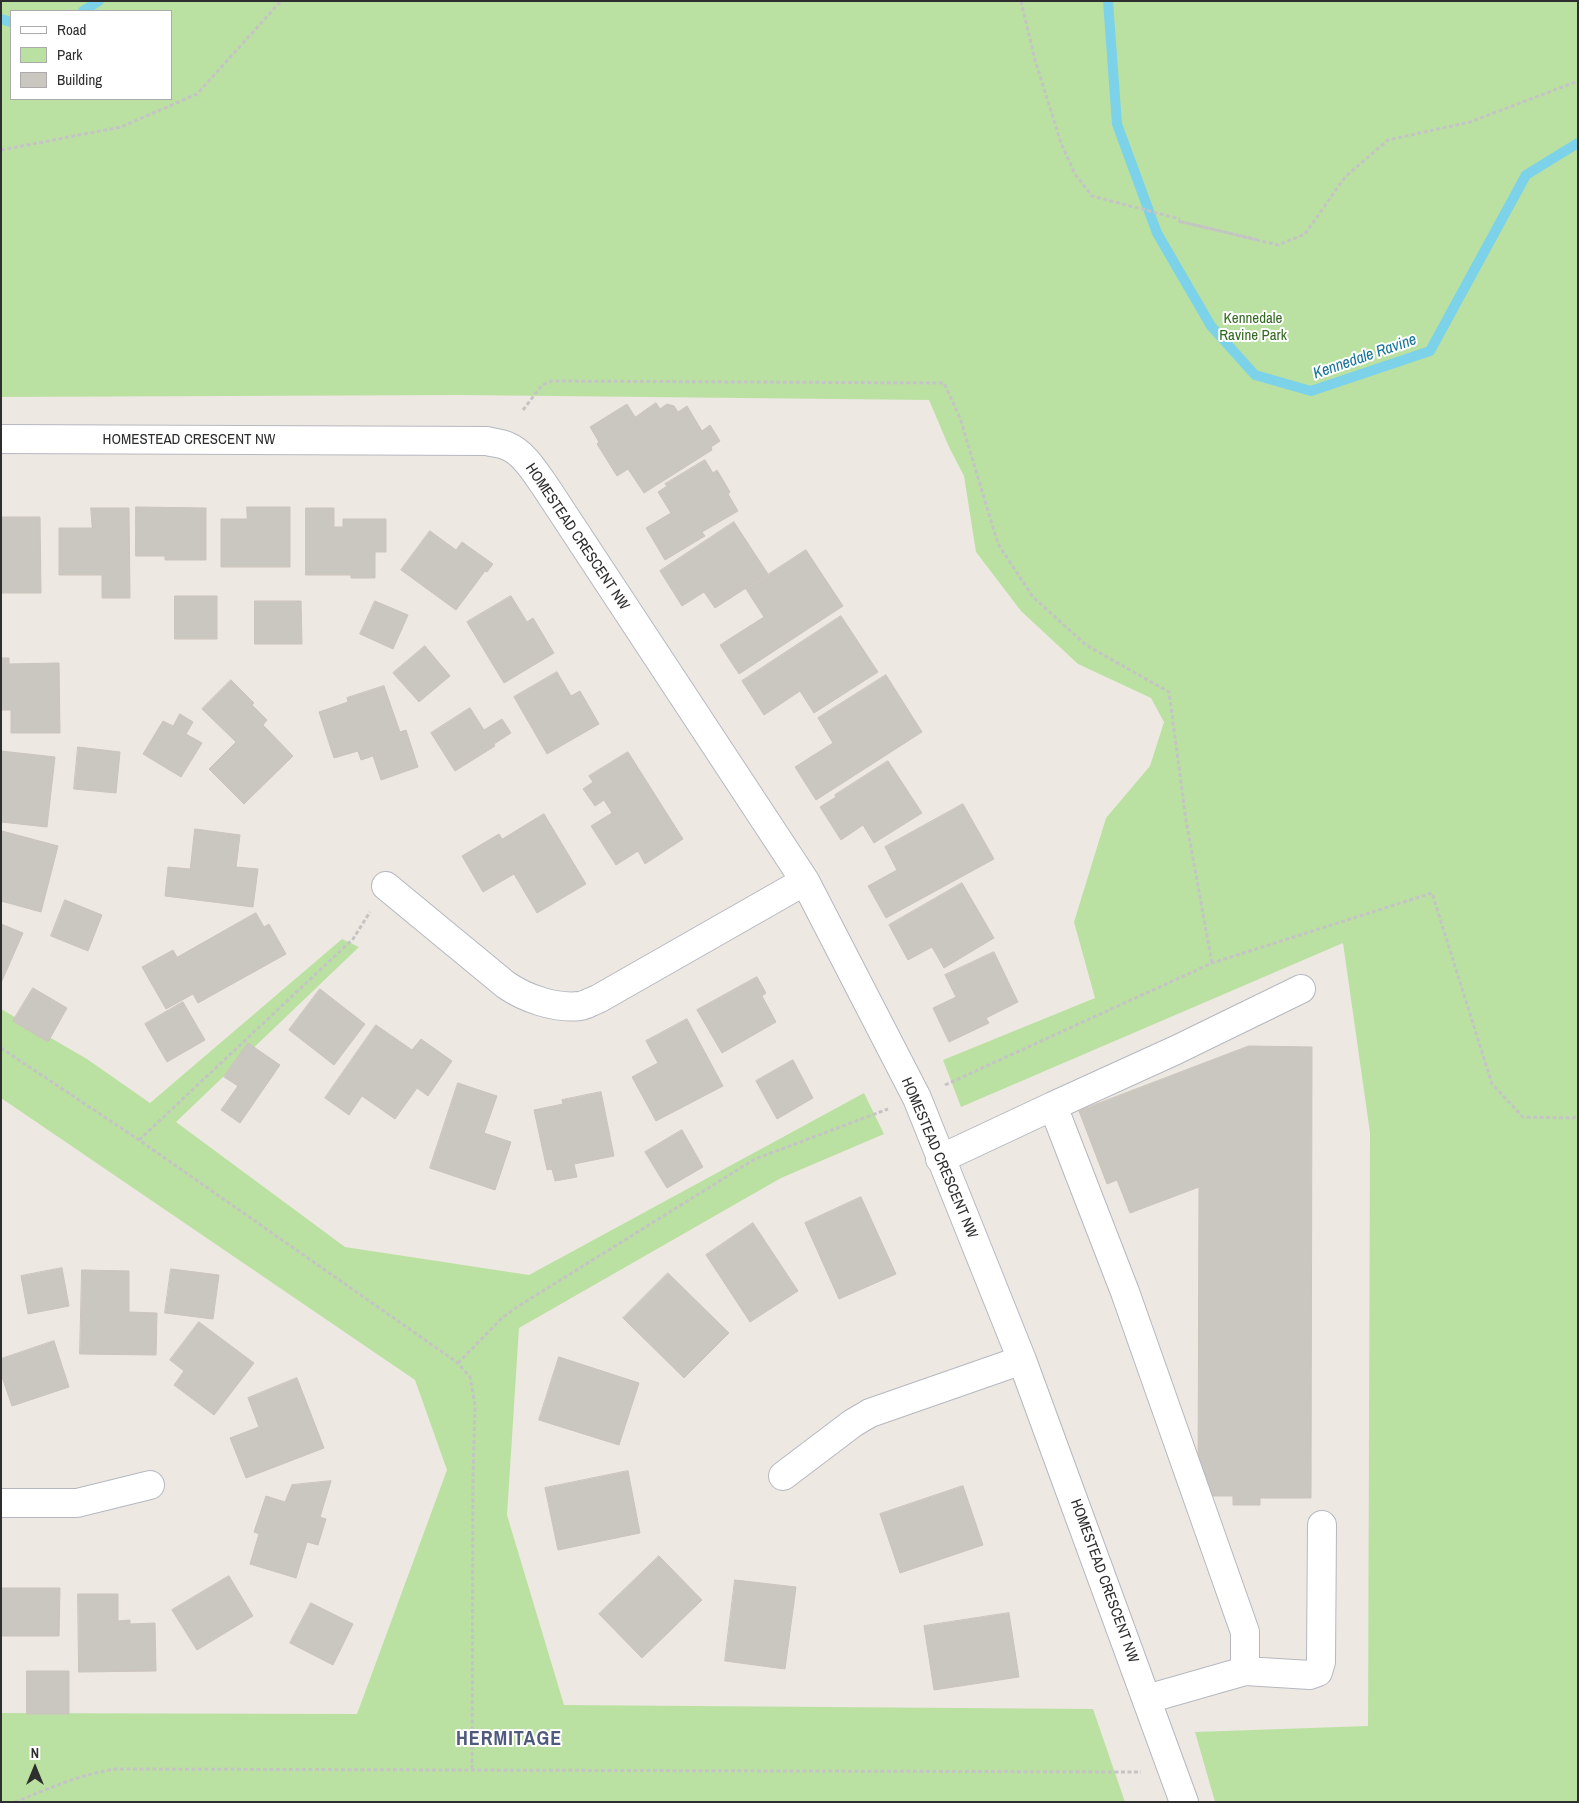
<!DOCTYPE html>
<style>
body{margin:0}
#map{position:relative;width:1579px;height:1803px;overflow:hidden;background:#eee8e2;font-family:"Archivo Narrow",sans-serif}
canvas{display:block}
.frame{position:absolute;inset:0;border:2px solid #2e2e2e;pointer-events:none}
.legend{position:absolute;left:10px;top:10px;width:162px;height:90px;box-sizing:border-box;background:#fff;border:1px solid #ababab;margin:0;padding:6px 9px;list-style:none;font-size:15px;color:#2e2e2e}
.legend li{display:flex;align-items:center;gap:10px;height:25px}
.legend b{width:25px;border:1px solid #ababab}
.north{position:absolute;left:10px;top:1743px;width:50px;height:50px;-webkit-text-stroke:4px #fff;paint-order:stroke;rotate:0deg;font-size:14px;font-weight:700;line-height:20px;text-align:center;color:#2e2e2e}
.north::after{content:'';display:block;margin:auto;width:18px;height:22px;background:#2e2e2e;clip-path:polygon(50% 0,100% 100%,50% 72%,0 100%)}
</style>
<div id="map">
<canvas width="1579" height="1803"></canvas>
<div class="frame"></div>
<ul class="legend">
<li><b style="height:6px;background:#fff"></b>Road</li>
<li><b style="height:14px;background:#bbe1a2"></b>Park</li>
<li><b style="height:14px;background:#cac6c0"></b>Building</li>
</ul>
<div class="north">N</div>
</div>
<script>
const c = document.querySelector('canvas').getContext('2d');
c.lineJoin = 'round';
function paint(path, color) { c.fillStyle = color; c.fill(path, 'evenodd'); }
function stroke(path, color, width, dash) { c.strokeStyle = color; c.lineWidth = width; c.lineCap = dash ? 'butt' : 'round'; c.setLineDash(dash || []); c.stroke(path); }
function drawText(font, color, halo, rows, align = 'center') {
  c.font = font + ' "Archivo Narrow",sans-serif'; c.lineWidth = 4; c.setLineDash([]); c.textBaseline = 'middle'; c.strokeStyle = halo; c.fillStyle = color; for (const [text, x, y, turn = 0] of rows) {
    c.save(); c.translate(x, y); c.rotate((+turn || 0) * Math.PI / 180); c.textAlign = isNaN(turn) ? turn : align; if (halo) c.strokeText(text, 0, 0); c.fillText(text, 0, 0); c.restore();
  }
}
paint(new Path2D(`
 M1,1H1578V1802H1215L1195,1732L1368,1726L1370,1133L1343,943L961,1107L943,1060L1095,998L1074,922L1106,818L1150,766L1164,722L1151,698L1078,664L1021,611L976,552L964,476L949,447L929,400L459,395L1,397ZM11,11H171V99H11Z
 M342,939L359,947L176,1122L345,1247L529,1275L864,1093L884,1134L781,1178L519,1328L507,1515L564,1705L1093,1709L1125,1802H1V1713L357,1714L447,1470L415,1380L1,1098V1009L87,1059L150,1103Z`), '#bbe1a2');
stroke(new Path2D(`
 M1108,1L1117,124L1157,233L1211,326L1255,375L1311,391L1430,351L1526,175L1578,143
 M83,11L99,1
 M1,19L11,22`), '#7cd2e9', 10);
const building = new Path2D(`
 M656,403L660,409L667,404L674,406L678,412L687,406L702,431L710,425L720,441L711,447L712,450L644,493L628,469L617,476L597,444L599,442L590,427L627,404L635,417Z
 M705,460L713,473L717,470L730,492L728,494L738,511L702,532L705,536L665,560L646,528L671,513L658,492L667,486L665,484Z
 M136,507L206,508V560H165V556H136Z
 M247,507H290V567H221V519H247Z
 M91,508H129L130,598H102V575H59V528H92Z
 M306,508H334V527H343V519H386V552H375V578H351V575H306Z
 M1,517H40L41,593H1V604Z
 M734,522L768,574L715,608L704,592L682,606L660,571Z
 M430,531L456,550L462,542L493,564L487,572L485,571L456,610L401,570Z
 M806,550L843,606L739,674L720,645L764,617L746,589Z
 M175,596H217V639H175Z
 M511,596L527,622L533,618L554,653L504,683L467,622Z
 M255,601H301L302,644H255Z
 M375,601L408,615L393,649L360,634Z
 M841,616L878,672L814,713L800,691L764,715L742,681Z
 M425,646L450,676L419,702L393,673Z
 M1,658H9V664L59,663L60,733H11V710H2Z
 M557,672L571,696L580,691L599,724L547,754L514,697Z
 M886,675L922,732L816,800L795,767L833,743L818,718Z
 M231,680L254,703L252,705L267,720L263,725L293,756L244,804L209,769L236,742L202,709Z
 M384,686L400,732L406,730L418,767L381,780L373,756L361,760L358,751L334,758L319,712L348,702L347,698Z
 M470,708L484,730L502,719L511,733L494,744L495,746L455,771L431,733Z
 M180,714L193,722L186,734L202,743L181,777L143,754L163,721L173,726Z
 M78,747L120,752L116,793L74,789Z
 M1,751L55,757L47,827L1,822Z
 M628,752L683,839L645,864L638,851L616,865L591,826L612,813L604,800L595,806L583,789L593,782L589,776Z
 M888,761L922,813L874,843L863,825L841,840L820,807L836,797L835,795Z
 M963,804L994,859L886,918L868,886L897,870L885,847Z
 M544,814L586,884L537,913L514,874L483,892L462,856L499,834L502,839Z
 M195,829L240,835L236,867L258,869L253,907L165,896L168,867L190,869Z
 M2,831L58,846L41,912L1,901Z
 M962,883L994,938L944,968L932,947L908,960L889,925Z
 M65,900L102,915L88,951L51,936Z
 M256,913L264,927L269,924L286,954L198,1003L193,994L166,1009L142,967L173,950L177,957Z
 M1,924L23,933L1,983Z
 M994,952L1018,1002L986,1018L989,1023L949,1042L933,1008L956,997L945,975Z
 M757,977L766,993L762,996L776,1022L722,1053L697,1010Z
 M33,988L67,1008L48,1042L13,1021Z
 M320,989L365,1024L334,1065L289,1030Z
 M183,1002L205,1040L167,1062L145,1024Z
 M687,1019L723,1086L656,1121L632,1077L658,1063L646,1041Z
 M376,1025L412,1050L421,1039L452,1061L428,1096L417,1088L395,1119L362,1096L349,1115L325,1098Z
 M248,1043L280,1065L240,1123L221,1110L238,1086L224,1077Z
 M1249,1046L1312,1047L1311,1498H1260V1505H1233V1496H1198L1199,1187L1130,1213L1117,1180L1107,1184L1079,1111Z
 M793,1060L813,1098L777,1119L756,1081Z
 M458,1083L497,1096L484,1133L511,1142L495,1190L430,1168Z
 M601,1092L614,1156L574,1164L577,1177L555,1181L552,1169L547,1170L534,1110L563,1104L562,1100Z
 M682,1130L703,1167L667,1188L645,1152Z
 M861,1197L896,1274L839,1299L805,1223Z
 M753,1223L798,1291L750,1322L706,1255Z
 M62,1268L69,1306L28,1314L21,1276Z
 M171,1269L219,1275L213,1319L165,1313Z
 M82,1270L129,1271V1312L157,1313L156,1355L80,1354Z
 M668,1273L729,1333L684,1378L623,1318Z
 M199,1322L254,1363L214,1415L174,1385L184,1371L170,1360Z
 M54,1341L69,1387L12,1406L1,1374V1359Z
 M559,1357L639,1383L619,1445L539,1420Z
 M297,1378L324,1448L246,1478L230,1438L259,1427L248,1398Z
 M628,1471L640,1533L558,1550L545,1488Z
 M331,1481L320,1517L326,1519L318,1545L307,1542L296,1578L250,1564L259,1534L254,1532L266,1496L285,1502L292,1485Z
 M963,1486L983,1545L900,1573L880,1514Z
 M659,1556L702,1600L642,1658L599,1614Z
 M229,1576L253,1616L197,1650L172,1610Z
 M735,1580L796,1587L785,1669L725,1661Z
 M1,1588H60L59,1636H1Z
 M78,1594H118V1621L130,1620V1624L155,1623L156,1671L79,1672Z
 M311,1603L353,1624L333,1665L290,1643Z
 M1009,1613L1019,1677L934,1690L924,1626Z
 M27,1671H69V1714H27Z`);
paint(building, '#cac6c0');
stroke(building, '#cac4bb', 1);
const minor = new Path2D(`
 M1,439L487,441C493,443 501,443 507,446C523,452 535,472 545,486L805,881L917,1098L1022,1360L1184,1802
 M386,886L506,985C525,998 555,1009 580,1006C586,1005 592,1001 598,999L805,881
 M1053,1106L1176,1050L1301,989
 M940,1159L1053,1106L1125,1292L1245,1632V1671
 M783,1476L853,1423L870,1413L1022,1360
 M1,1503H77L150,1485
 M1147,1699L1245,1671L1310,1675L1318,1672L1321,1662L1322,1525`);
stroke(minor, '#b5b8c0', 30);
stroke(new Path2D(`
 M1021,1L1035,60L1061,143L1075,174L1092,196L1180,219
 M1,150L121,127L197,94L281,1
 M1258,240L1178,221L1278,245L1305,234L1345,177L1388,140L1470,122L1578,81
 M523,410L542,385L552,381L944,383L960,418L998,544L1033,597L1086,645L1169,692L1186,820L1212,963
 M1,1048L139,1140L458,1363L470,1377L475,1405L473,1475L472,1771
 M945,1085L1212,963L1432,893L1492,1084L1523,1117L1573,1118L1578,1116
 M139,1140L353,939L370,912
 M458,1363L502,1318L517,1307L755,1159L888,1109
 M15,1802C48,1789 80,1774 116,1769L1141,1772`), '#c4c4c4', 3, [4, 2.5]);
stroke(minor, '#fff', 28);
drawText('15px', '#336920', '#fff', [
 ["Kennedale",1253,319],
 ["Ravine Park",1253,336]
]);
drawText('15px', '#2e2e2e', '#fff', [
 ["HOMESTEAD CRESCENT NW",189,440],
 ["HOMESTEAD CRESCENT NW",577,537,56],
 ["HOMESTEAD CRESCENT NW",939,1158,67],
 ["HOMESTEAD CRESCENT NW",1104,1581,70]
]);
drawText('italic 16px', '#16749a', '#fff', [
 ["Kennedale Ravine",1365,357,-19]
]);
c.letterSpacing = '1px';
drawText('bold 20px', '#505a7d', '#fff', [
 ["HERMITAGE",509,1740]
]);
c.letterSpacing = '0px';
</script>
